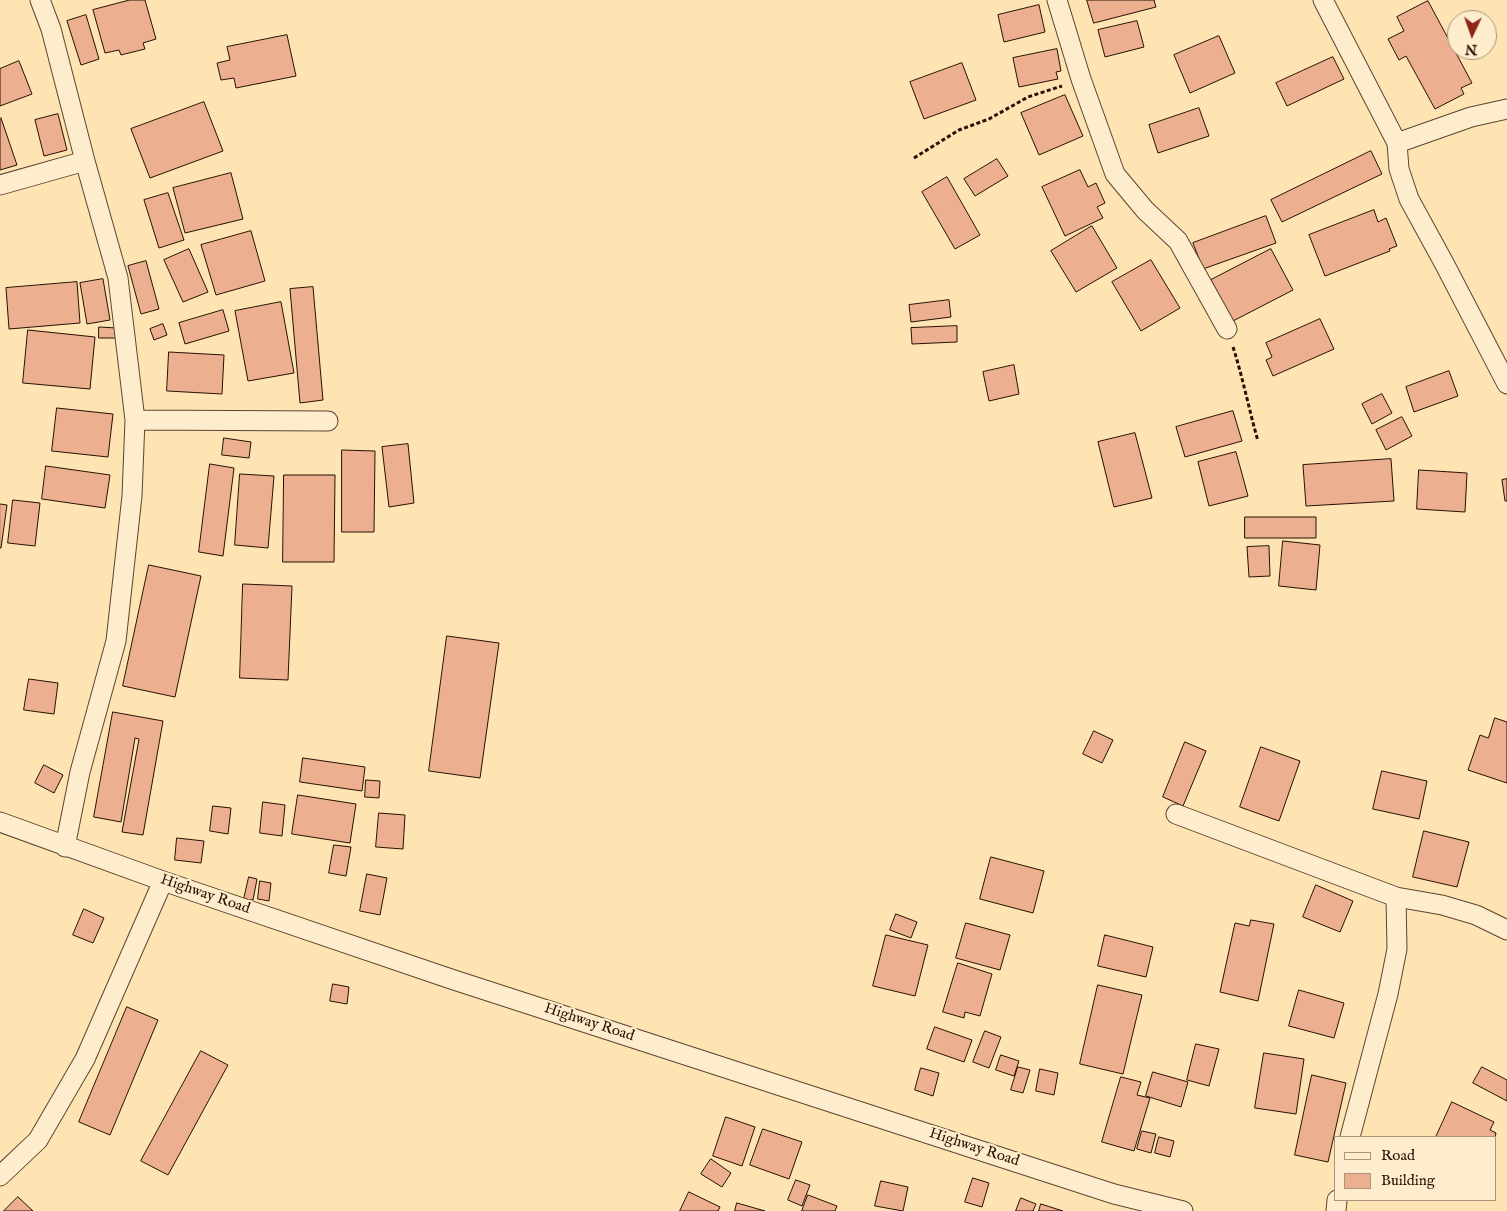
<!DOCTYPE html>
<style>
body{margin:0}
#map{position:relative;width:1507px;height:1211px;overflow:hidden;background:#fde4b2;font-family:"IM FELL English",serif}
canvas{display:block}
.legend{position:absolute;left:1334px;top:1136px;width:162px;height:65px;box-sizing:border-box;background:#feedcd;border:1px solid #a8957d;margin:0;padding:6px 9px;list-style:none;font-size:15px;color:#271004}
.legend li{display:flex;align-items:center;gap:10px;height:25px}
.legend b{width:25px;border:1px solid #a8957d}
.north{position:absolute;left:1447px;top:10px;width:50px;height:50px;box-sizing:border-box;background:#feedcd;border:1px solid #a8957d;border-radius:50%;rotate:183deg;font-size:14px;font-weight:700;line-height:20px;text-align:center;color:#271004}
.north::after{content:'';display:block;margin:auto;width:18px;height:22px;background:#8f2418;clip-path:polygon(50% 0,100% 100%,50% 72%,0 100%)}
</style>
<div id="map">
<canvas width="1507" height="1211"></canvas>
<ul class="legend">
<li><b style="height:6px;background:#feedcd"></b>Road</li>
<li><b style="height:14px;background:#ecaf8f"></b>Building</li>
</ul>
<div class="north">N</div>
</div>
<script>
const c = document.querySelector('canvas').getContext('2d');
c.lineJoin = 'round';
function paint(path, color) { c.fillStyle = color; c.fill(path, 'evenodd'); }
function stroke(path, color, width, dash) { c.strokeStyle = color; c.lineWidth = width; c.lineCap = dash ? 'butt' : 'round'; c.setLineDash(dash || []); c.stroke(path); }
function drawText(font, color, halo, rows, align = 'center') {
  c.font = font + ' "IM FELL English",serif'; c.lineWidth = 4.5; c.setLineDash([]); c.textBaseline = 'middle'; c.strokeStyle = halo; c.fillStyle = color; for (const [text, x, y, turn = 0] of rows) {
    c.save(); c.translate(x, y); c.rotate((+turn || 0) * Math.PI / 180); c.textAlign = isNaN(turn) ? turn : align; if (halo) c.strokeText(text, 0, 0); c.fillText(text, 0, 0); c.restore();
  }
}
const building = new Path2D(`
 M130,0H145L156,39L143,43L145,49L121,55L119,50L105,53L93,10Z
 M1087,0H1154L1156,7L1094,23Z
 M1428,1L1472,83L1461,88L1464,94L1435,109L1406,56L1399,60L1388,39L1404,31L1397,17Z
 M1039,5L1045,32L1004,42L998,15Z
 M86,15L99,59L81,65L67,21Z
 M1137,21L1144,47L1105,57L1098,30Z
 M287,35L296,76L236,88L234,78L221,80L217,63L230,60L227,47Z
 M1219,36L1235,73L1190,93L1174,55Z
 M1057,49L1061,71L1056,72L1058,79L1019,87L1013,58Z
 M1333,57L1344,79L1287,106L1276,83Z
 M19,61L32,94L0,106V69Z
 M962,63L976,100L924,119L910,82Z
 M1065,95L1083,136L1039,155L1021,113Z
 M204,102L223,151L150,178L131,129Z
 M1199,108L1209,136L1158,153L1149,125Z
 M58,114L67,150L44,156L35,120Z
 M1,118L17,165L0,170V119Z
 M1371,151L1382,174L1282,222L1271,200Z
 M997,159L1008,176L975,196L964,179Z
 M1080,170L1088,187L1096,183L1105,203L1097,207L1103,218L1065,236L1042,187Z
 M231,173L243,219L185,233L173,188Z
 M947,177L980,235L955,249L922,192Z
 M168,193L184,240L159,248L144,200Z
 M1374,210L1378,222L1386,218L1397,246L1389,249L1390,251L1325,276L1309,235Z
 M1266,216L1276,243L1203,269L1193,243Z
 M1092,226L1117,268L1076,292L1051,251Z
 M251,231L265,281L216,295L201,245Z
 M189,249L208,292L183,302L164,260Z
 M1271,249L1293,290L1233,321L1211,280Z
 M1151,260L1180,308L1141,331L1112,282Z
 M146,261L159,309L141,314L128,266Z
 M103,279L110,320L87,324L80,283Z
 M77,282L80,323L9,329L6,288Z
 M313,287L323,400L300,403L290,289Z
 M949,300L951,317L911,322L909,305Z
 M281,302L294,373L248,381L235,311Z
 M223,310L229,331L185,344L179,323Z
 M1320,319L1334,349L1273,376L1266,360L1272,357L1266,343Z
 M163,324L167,335L154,340L150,329Z
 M957,326V342L912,344L911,328Z
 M99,327L117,328L116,338H99Z
 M28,330L95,337L90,389L23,383Z
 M169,352L224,355L222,394L167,391Z
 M1014,365L1019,394L989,401L983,372Z
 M1449,371L1458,396L1414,412L1406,387Z
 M1382,394L1392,413L1372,424L1362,404Z
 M57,408L113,414L108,457L52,451Z
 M1233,411L1242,441L1185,457L1176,427Z
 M1402,417L1412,436L1386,450L1376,430Z
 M1135,433L1152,498L1114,507L1098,442Z
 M224,438L251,442L249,458L222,455Z
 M408,444L414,503L389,507L382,447Z
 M342,450L375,451L374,532H342Z
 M1236,452L1248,496L1209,506L1198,462Z
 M1391,459L1394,501L1306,506L1303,465Z
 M210,464L234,468L223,556L199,552Z
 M46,466L110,475L105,508L42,499Z
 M1419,470L1467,473L1465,512L1417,509Z
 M240,474L274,476L268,548L235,545Z
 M284,475H335L334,562H283Z
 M1507,479V501H1505L1502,480Z
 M13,500L40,503L35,546L8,543Z
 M0,504L7,505L1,548H0Z
 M1245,517H1316V538H1245Z
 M1283,541L1320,545L1316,590L1279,586Z
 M1269,546L1270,576L1249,577L1247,547Z
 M149,565L201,576L175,697L123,686Z
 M243,584L292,586L288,680L240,678Z
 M447,636L499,643L480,778L429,771Z
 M29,679L58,683L54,714L24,710Z
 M113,712L163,721L143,835L122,832L139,739L135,738L121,822L94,817Z
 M1495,718L1507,722V783L1468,770L1480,735L1488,738Z
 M1094,731L1113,740L1102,763L1083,754Z
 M1185,742L1206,751L1183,806L1163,797Z
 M1261,747L1300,761L1279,821L1240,807Z
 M303,758L365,767L362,791L300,782Z
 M44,765L63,775L54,793L35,783Z
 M1382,771L1427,781L1419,819L1373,809Z
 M366,780L380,781L379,798L365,797Z
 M298,795L356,804L350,843L292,834Z
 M263,802L285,805L282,836L260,833Z
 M213,806L231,808L228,834L210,831Z
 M379,813L405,815L403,849L376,847Z
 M1424,831L1469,842L1457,887L1413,877Z
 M177,838L204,841L201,863L175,860Z
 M334,845L351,847L346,876L329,873Z
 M991,857L1044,871L1033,913L980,899Z
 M367,874L387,878L380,915L360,911Z
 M249,877L257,879L253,900L244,899Z
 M260,881L271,883L269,901L258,899Z
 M1316,885L1353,901L1340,932L1303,917Z
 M84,909L104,918L93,943L73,935Z
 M896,914L917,922L911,938L890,930Z
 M1251,920L1274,924L1258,1001L1220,992L1235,923L1249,926Z
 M966,923L1010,935L1000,970L956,958Z
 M886,935L928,945L915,996L873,986Z
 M1105,935L1153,947L1146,977L1098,966Z
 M958,963L992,974L980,1016L965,1012L964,1018L943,1012Z
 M333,984L349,987L347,1004L330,1001Z
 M1098,985L1142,995L1123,1074L1080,1064Z
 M1299,990L1344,1003L1334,1038L1289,1026Z
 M127,1007L158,1020L110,1135L79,1122Z
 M935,1027L972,1040L964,1062L927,1049Z
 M985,1031L1001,1037L989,1068L973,1062Z
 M1196,1044L1219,1049L1209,1086L1187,1080Z
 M201,1051L228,1065L168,1175L141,1161Z
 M1264,1053L1304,1059L1296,1114L1255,1108Z
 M1001,1055L1019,1061L1014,1076L996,1070Z
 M1018,1067L1030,1070L1023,1093L1011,1090Z
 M1482,1067L1507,1080V1101L1473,1083Z
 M921,1068L939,1073L933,1096L915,1090Z
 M1040,1069L1058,1073L1054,1095L1036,1091Z
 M1153,1072L1188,1082L1181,1107L1146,1096Z
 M1312,1075L1346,1083L1328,1162L1295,1155Z
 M1121,1077L1141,1082L1137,1095L1150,1098L1134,1151L1102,1142Z
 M1452,1102L1494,1122L1490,1130L1496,1133L1495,1137H1436Z
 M726,1117L755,1127L742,1166L713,1156Z
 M763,1129L802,1142L789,1179L750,1165Z
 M1142,1131L1156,1134L1151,1153L1137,1149Z
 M1159,1137L1174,1141L1170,1157L1155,1153Z
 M711,1159L731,1173L722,1187L701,1174Z
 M973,1178L989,1183L982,1207L965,1202Z
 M796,1180L810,1185L802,1206L788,1200Z
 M881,1181L908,1187L903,1211L875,1206Z
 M689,1192L720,1207L718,1211H680Z
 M808,1195L837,1206L835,1211H802Z
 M18,1197L33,1211H4Z
 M1021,1198L1036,1204L1033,1211H1016Z
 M737,1203L765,1211H735Z
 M1041,1204L1063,1211H1039Z`);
paint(building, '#ecaf8f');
stroke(building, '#271004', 1);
const street = new Path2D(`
 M40,0L51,29L85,161L118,278L135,420L132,496L116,641L80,772L65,847
 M1057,0L1081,79L1115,174L1145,210L1178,241L1227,329
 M1323,0L1397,143L1399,169L1409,199L1444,263L1507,384
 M1397,143L1471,117L1507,109
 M0,185L85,161
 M135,420L328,421
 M1176,814L1396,897L1442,905L1476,915L1507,930
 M0,822L163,881L451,979L1114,1194L1183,1211
 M1350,1137L1388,994L1397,949L1396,897
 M0,1176L38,1140L85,1059L163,881
 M1336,1211L1337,1200`);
stroke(street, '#5c4530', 21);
stroke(new Path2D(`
 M914,158L959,130L989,119L1028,97L1062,86
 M1233,347C1243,378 1249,410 1258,441`), '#271004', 3, [4, 2.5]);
stroke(street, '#feedcd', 19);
drawText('15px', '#271004', '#feedcd', [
 ["Highway Road",205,895,19],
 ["Highway Road",589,1023,18],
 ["Highway Road",974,1148,18]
]);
</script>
